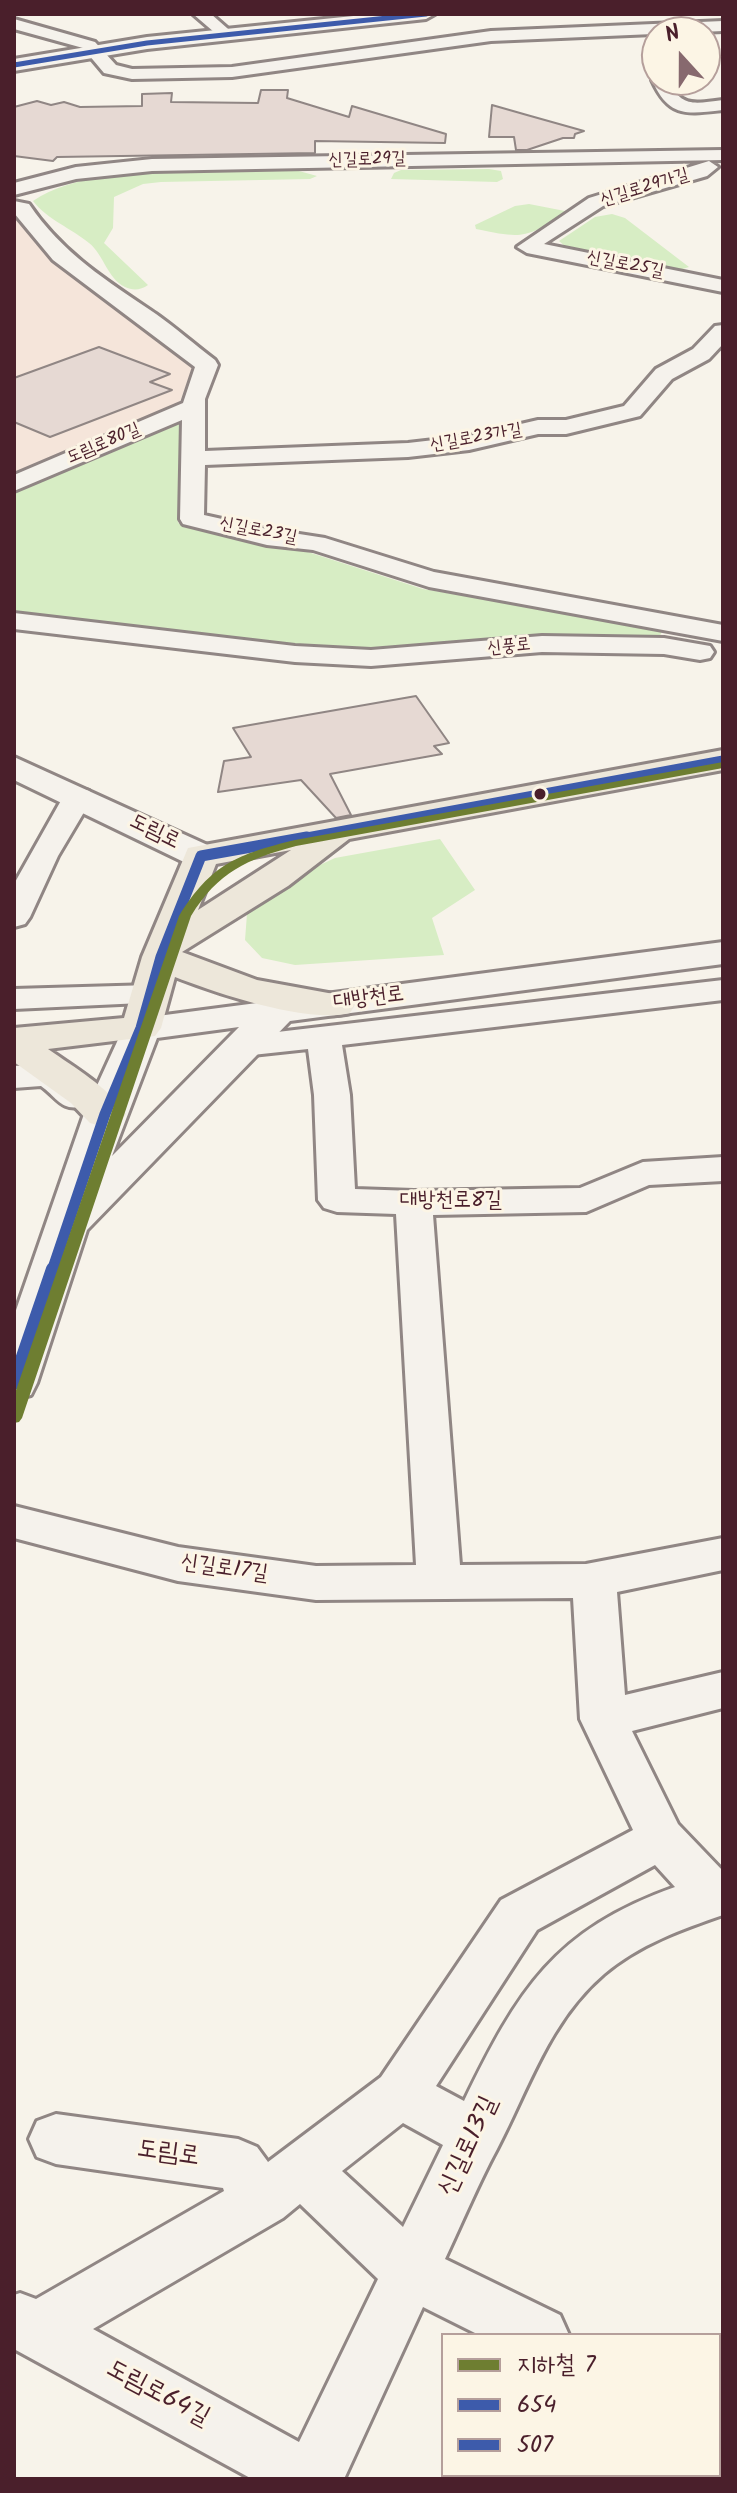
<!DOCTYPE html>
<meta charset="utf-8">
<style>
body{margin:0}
#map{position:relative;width:737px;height:2493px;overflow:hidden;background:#f7f3ea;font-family:Kalam,"Poor Story",sans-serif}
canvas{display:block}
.frame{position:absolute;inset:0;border:16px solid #4a1f2b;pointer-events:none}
.legend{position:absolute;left:441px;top:2333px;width:280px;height:144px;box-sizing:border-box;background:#fcf5e5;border:2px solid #b59f9b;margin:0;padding:10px 14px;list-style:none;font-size:24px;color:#4a1f2b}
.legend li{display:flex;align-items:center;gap:16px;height:40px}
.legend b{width:40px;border:2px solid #b59f9b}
.north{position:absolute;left:641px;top:16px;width:80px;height:80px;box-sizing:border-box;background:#fcf5e5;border:2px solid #b59f9b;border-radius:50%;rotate:339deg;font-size:22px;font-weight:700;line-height:32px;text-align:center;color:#4a1f2b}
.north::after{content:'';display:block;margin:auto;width:28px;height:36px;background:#87696e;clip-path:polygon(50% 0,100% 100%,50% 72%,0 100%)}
</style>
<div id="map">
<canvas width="737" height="2493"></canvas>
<div class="frame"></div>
<ul class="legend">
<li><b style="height:10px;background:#6e7e31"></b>지하철 7</li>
<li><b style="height:10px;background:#3d5bab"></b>654</li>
<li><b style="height:10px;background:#3d5bab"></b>507</li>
</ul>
<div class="north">N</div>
</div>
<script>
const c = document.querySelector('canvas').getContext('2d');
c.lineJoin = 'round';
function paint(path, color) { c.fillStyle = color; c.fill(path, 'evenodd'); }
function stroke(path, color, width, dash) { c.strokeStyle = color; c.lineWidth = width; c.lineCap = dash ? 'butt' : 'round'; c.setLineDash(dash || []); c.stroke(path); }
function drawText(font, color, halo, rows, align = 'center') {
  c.font = font + ' Kalam,"Poor Story",sans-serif'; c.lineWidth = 6; c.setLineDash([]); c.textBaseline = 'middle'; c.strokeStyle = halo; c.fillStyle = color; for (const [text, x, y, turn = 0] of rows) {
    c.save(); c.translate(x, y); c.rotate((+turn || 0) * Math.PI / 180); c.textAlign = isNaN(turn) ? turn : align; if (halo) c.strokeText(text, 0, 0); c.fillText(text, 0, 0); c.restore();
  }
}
paint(new Path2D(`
 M14,216L96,294L193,366L179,404L14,476Z`), '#f5e5da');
paint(new Path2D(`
 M489,169L501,171L503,179L497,182L391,179L394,173L401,170Z
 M299,171L317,176L310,179L161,182L143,184L114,197L113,228L104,243L148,285C141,290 133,291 125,287C107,278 104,255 89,243C71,228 48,220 33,201C92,160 227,171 299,171Z
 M529,204L565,211L567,214C524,238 524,239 476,229L475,225L515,206Z
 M612,214L625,218L689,267L673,272L566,247L559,241L595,217Z
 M180,420L195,458L178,523L308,552L423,589L663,629L659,638L379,651L219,640L14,612V493Z
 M440,839L475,890L432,918L444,955L295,965L262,958L245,940L247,914L281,883L335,858Z`), '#d7edc4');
const building = new Path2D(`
 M261,90H288L287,98L349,117L352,106L446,134L445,143L315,141V153L57,157L53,161L14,156V107L37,101L51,105L64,102L80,107L142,106V94L172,93L171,102L258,103Z
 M492,105L527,115L584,131L575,134L574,138H563L527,150H516L514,137H489Z
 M99,347L170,374L150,382L172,390L50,437L14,422V378Z
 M416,696L449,743L434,746L442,754L330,774L351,815L336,818L301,780L218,792L224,761L251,757L233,728Z`);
paint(building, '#e6d9d3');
stroke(building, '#908684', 2);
const street = new Path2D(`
 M193,14H211L235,35L227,40L221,38Z
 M14,19L95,42L116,65L132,69L232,67L491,31L723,21V31L491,41L232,77L132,79L104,73L83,48L14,29Z
 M654,76H657V80H668C682,109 695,103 723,100V110C686,114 669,118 652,80Z
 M723,150V160L152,171L76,179L14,195V183L76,167L152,159Z
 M709,161L718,167L707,176L603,206L544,244L723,280V292L527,253L517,247L589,198Z
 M14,201L29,204C62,253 107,281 156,314C176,328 195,345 215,360L218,365L205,399V451L408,443L469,436L538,420H566L624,406L656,369L693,349L715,326L723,325V344L709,359L672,379L640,416L566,434H538L469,450L408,457L205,465L204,515L267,529L325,538L434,572L723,625V641L429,587L313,550L267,545L183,524L180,519L182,420L14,491V475L183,403L195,367L53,260L14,213Z
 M14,613L295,646L371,650L542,636L664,638L710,646L714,652L710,658L700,660L664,654L542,652L371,666L295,662L14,629Z
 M78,788L89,791L93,797L58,856L30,917L25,924L14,927V884L63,797L67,791Z
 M723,980V1000L342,1045L350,1095L355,1189L414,1191L580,1188L643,1162L723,1157V1181L649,1185L586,1212L433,1215L460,1565L586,1564L723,1538V1570L617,1592L625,1695L723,1672V1708L632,1731L678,1824L723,1871V1915C680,1930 640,1944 604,1974C549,2021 529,2088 497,2149C478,2184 462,2223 445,2259L560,2315L569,2335H479L423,2307L344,2479H252L14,2349V2295L20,2293L36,2299L224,2191L223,2188L56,2164L37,2157L29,2139L37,2121L56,2114L238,2139L257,2147L268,2162L381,2077L501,1900L633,1830L580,1719L573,1598L316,1600L178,1581L14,1538V1506L178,1547L316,1566L416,1565L396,1214L337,1212L324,1208L318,1200L314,1095L308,1049L243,1056L231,1053L226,1046L231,1039L243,1036ZM655,1865L675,1887C554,1930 518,1990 464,2101L436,2086L537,1930ZM403,2123L443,2145L403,2227L342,2171ZM300,2204L378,2279L299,2442L93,2329L283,2218Z
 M151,985L163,988L168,995L163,1002L14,1009V989Z
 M14,1066C51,1064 68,1066 90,1098L84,1106C61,1112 58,1098 41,1086L14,1088Z
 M719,2392L723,2394V2454L719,2452Z`);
const secondary = new Path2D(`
 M373,14H435L426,19L147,49L14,71V59L147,37Z
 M14,757L214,848L219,856L214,864L201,867L188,864L14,780Z
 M723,942V964L290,1021L87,1230L37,1383L31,1395L14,1399V1316L84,1114L127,1020ZM239,1027L112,1156L157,1038Z`);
const primary = new Path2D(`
 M723,750V770L349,839L288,886L182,952L257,980L350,997L355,1005L350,1013C308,1024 216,993 175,977L161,1028L155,1036L48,1049C75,1068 107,1086 126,1114L120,1123L105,1127L90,1123L71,1103L14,1062V1028L124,1018L142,957L188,848ZM291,850L198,910L216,864Z`);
stroke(street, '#908684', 6);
stroke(secondary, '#908684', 6);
stroke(primary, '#908684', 6);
paint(street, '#f5f2ec');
paint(secondary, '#f5f2ec');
paint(primary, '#ede7da');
stroke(new Path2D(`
 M296,839L723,760`), '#3d5bab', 9);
stroke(new Path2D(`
 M52,1271L105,1114L141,1028L161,957L201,856L307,837`), '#3d5bab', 11);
stroke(new Path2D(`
 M14,1383L53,1269`), '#3d5bab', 14);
stroke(new Path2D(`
 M14,65L147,43L426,14`), '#3d5bab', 5);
paint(new Path2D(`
 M723,762V768L296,846C247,859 218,872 191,916L22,1418L19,1422L14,1423V1396L179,916C211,864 238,854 295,840Z`), '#6e7e31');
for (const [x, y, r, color] of [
 [540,794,7,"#4a1f2b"]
]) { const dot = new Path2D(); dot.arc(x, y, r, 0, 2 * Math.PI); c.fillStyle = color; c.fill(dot); stroke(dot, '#fcf5e5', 3); }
drawText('18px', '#4a1f2b', '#fcf5e5', [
 ["신길로29길",367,161,-1],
 ["신길로29가길",645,189,-17],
 ["신길로25길",625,266,11],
 ["신길로23가길",476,439,-10],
 ["도림로80길",104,445,-23],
 ["신길로23길",258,532,11],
 ["신풍로",509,648,-6]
]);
drawText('22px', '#4a1f2b', '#fcf5e5', [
 ["도림로",154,833,26],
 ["대방천로",369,1000,-7],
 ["대방천로8길",451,1202],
 ["신길로17길",224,1570,8]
]);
drawText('26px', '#4a1f2b', '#fcf5e5', [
 ["신길로13길",470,2147,-65],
 ["도림로",168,2155,8],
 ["도림로64길",157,2395,28]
]);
</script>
